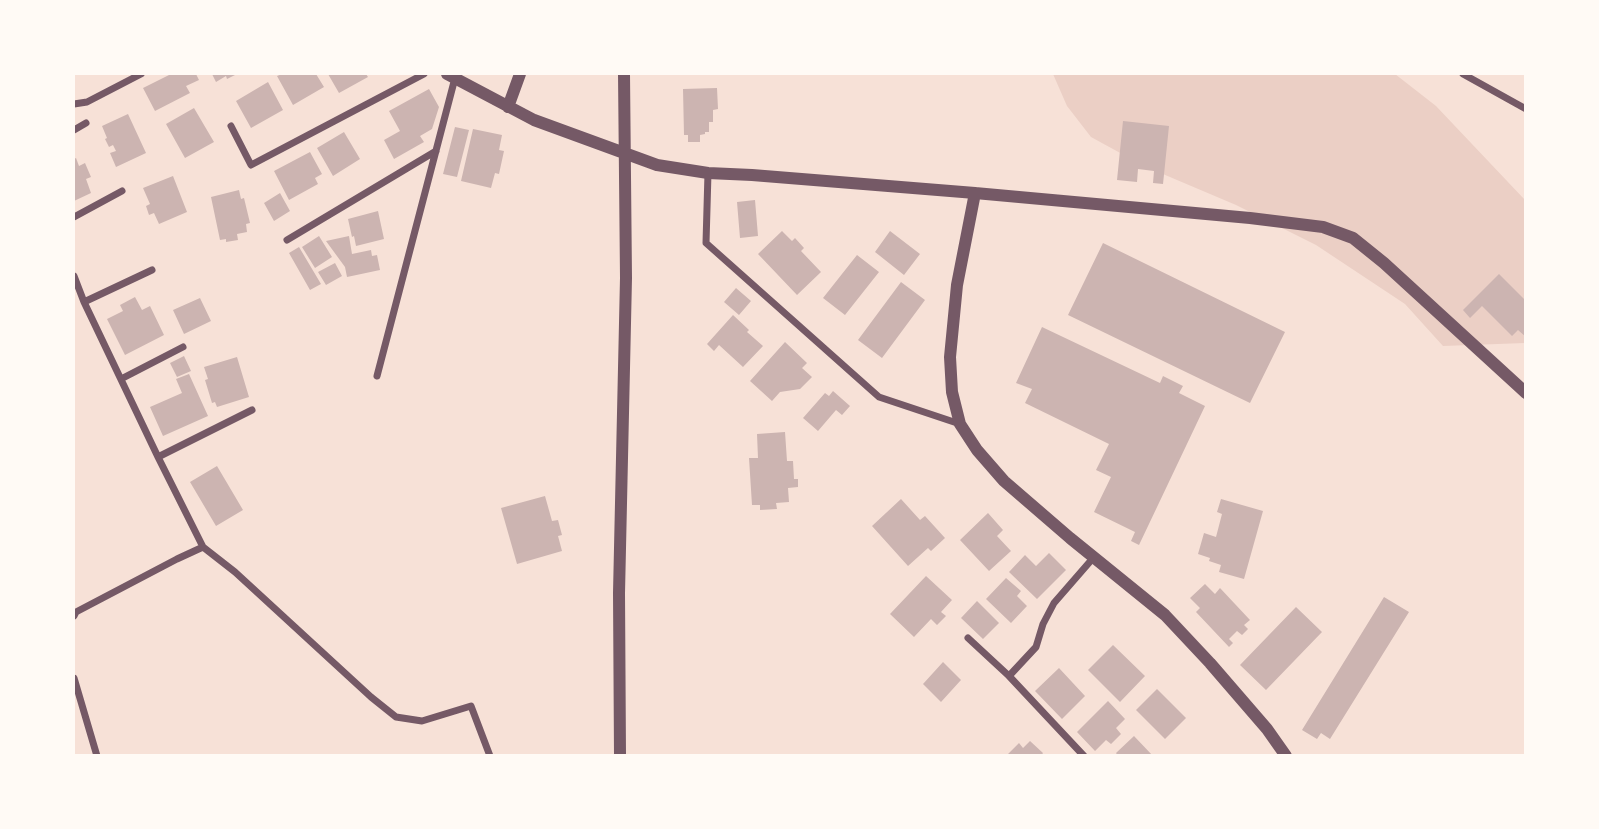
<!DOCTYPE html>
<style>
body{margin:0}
#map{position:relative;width:1599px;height:829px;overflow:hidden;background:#f7e1d7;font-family:"Golos Text",sans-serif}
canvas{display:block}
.frame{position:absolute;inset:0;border:75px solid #fffaf5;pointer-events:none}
</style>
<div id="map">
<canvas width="1599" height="829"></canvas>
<div class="frame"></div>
</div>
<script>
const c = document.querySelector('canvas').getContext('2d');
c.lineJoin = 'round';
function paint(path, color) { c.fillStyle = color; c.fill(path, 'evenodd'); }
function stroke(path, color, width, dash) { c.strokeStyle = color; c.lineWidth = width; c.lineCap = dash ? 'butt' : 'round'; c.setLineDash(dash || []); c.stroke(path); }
paint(new Path2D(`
 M1053,74H1395L1436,106L1525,200V343L1443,346L1405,304L1316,245L1236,205L1144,166L1091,137L1067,106Z`), '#ebcfc5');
paint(new Path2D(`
 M171,74H196L199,80L186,86L190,93L155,111L143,88Z
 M212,74H237L227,79L226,76L216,82Z
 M282,74H316L324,87L293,105L277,76Z
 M328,74H366L368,77L339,93Z
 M268,82L283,110L251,128L236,101Z
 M717,88L718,109L713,110V122H709V132H705V134L700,135V142H688V135H684L683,89Z
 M429,89L439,107L432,129L420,136L424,142L394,159L384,140L400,131L389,111Z
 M194,108L214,142L185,158L166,124Z
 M128,114L146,153L116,167L110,153L116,151L113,145L109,147L105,139L107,138L102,126Z
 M1123,121L1169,126L1163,184L1153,183L1154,171L1138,169L1137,182L1117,180Z
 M455,127L469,130L457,177L443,174Z
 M473,129L502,135L499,150L504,151L499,174L495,173L491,188L461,181Z
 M344,132L360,159L333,176L317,148Z
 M310,152L322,174L315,178L318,184L289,200L274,171Z
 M76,158L79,166L85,163L91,177L86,179L91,193L74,201V159Z
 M173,176L187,212L159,224L154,213L149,215L146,206L150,204L143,188Z
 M239,190L241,199L244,198L250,223L246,224L247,232L237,234L238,240L226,242V239L220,240L211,197Z
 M280,193L290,211L274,221L264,203Z
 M755,200L758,236L740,238L737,202Z
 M378,211L384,239L356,246L354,236L352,237L348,219Z
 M782,231L792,241L795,238L804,248L801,251L821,272L797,295L758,254Z
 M890,231L920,254L904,275L875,252Z
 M319,236L332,257L315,268L302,247Z
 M349,236L352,254L371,250L372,256L377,255L380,270L347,277L345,267L326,241Z
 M1103,243L1285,332L1250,403L1068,315Z
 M299,247L321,284L310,290L289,253Z
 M857,255L879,272L845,315L823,298Z
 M335,263L342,276L326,285L318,272Z
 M1499,274L1526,301V337L1518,330L1512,336L1482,306L1470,318L1463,310Z
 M901,282L925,300L882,358L858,340Z
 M736,288L751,301L739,315L724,302Z
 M135,297L142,310L150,306L164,335L125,355L107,319L123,311L120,305Z
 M200,298L211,321L184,334L173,310Z
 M733,315L749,330L747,332L763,346L743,367L719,345L714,351L707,344Z
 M1042,327L1160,383L1163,376L1183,386L1179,393L1205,406L1139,545L1131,541L1135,532L1094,512L1111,477L1096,470L1109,444L1025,403L1032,389L1016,383Z
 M785,342L807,363L802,368L812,377L800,389L780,392L772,401L750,381Z
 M184,356L191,371L177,377L170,363Z
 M237,357L249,397L217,407L215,402L212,403L205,380L208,379L204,367Z
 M189,374L208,416L163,436L150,407L182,393L176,379Z
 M833,391L850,406L842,415L836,410L818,431L803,418L825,393L829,396Z
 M785,432L787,461H793L794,479H798V487L788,488L789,502L776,503L777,509L760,510V505H752L749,458H758L757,434Z
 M217,466L243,510L216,526L190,482Z
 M545,496L552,521L558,520L562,535L558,536L562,551L517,564L501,508Z
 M901,499L920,520L925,516L945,538L931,551L928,548L908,566L872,526Z
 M1221,499L1263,511L1244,579L1219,572L1221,565L1209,561L1210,558L1198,554L1204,533L1216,537L1222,514L1217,512Z
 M988,513L1003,530L997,536L1011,551L989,571L960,540Z
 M1049,553L1066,570L1037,599L1009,572L1025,555L1036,566Z
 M926,576L952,600L941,612L946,616L937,625L931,619L914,637L890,614Z
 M1006,578L1021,591L1017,596L1027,606L1011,623L986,599Z
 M1205,584L1215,594L1220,588L1250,620L1244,625L1248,629L1242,635L1237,631L1229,639L1233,643L1229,647L1196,612L1200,608L1190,598Z
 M1384,597L1409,612L1330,739L1321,733L1317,739L1302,730Z
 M977,601L999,623L983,639L961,618Z
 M1296,607L1322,632L1266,690L1240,665Z
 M1113,645L1145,676L1120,702L1088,670Z
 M943,662L961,680L941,702L923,684Z
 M1059,668L1085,696L1062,719L1035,691Z
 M1157,689L1186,718L1165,739L1136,710Z
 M1108,701L1125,719L1116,728L1121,734L1111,744L1106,740L1095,751L1077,732Z
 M1134,736L1153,756H1118L1116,753Z
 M1030,741L1043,753L1041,756H1006L1019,743L1023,748Z`), '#ccb4b1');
stroke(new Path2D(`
 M1463,74L1526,109
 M74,104L87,102L141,74
 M231,126L251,165L424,74
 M74,130L86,123
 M708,173L706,243L879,397L960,424
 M74,217L122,191
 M287,240L436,151
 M74,276L84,302L158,457L203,547
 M84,302L152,270
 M377,376L455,78
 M121,379L183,347
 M158,457L252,410
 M74,616L76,612L177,559L203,547L235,572L371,697L396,717L422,721L471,706L490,756
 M968,638L1009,676L1036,647L1043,624L1054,603L1094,557
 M1009,676L1084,756
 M74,678L97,756`), '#755966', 7);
stroke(new Path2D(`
 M447,74L534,120L657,165L708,173L752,175L975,193L1250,218L1323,227L1353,238L1384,263L1526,393
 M508,107L520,74
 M975,193L957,285L950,357L952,392L960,424L977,450L1004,481L1070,538L1165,615L1210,663L1267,729L1286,756
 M620,756L619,593L626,278L624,74`), '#755966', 12);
</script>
